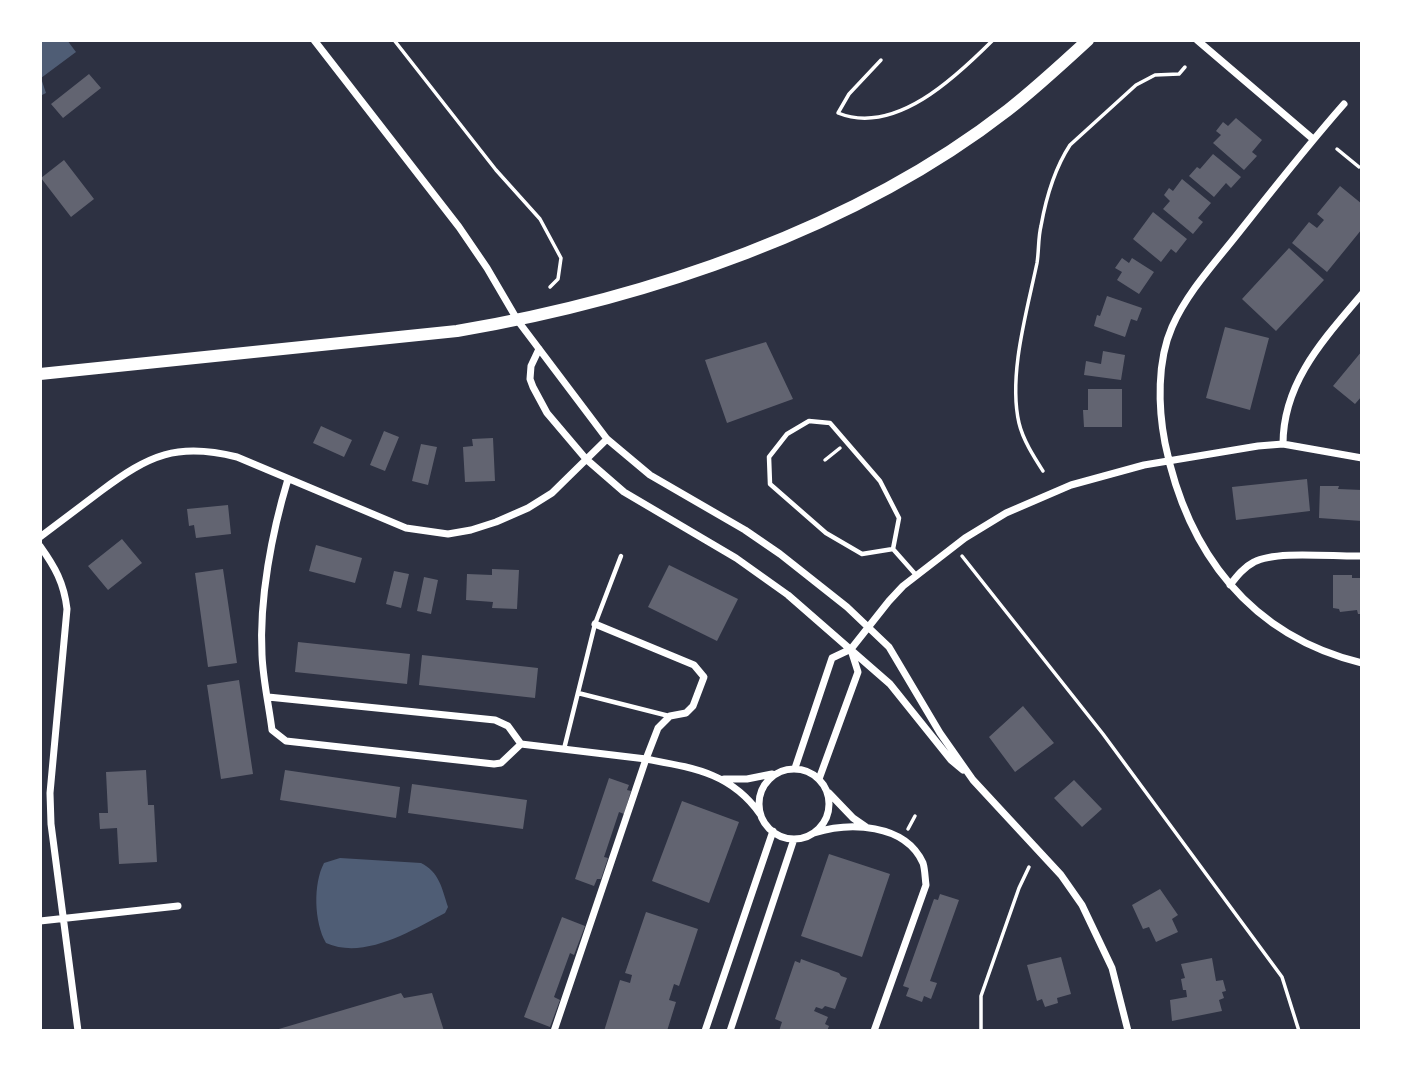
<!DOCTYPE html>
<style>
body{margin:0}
#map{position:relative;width:1402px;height:1071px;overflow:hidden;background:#2d3142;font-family:"PT Sans",sans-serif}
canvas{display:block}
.frame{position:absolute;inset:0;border:42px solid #fff;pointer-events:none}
</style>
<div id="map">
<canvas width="1402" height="1071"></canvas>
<div class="frame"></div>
</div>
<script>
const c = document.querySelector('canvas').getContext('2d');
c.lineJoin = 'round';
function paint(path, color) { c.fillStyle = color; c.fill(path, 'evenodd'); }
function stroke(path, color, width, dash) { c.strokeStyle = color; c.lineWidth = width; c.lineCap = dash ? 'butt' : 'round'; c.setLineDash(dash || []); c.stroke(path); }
paint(new Path2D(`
 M40,40H67L76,52L41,78L46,93L40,96Z
 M340,858L421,863C439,872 442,888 448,907L445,913C411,931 364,960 326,943C314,922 313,884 324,863Z`), '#4f5d75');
paint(new Path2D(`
 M89,74L101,88L63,118L51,104Z
 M1236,118L1262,140L1252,152L1257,156L1244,170L1213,143L1221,135L1216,131L1223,122L1228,126Z
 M1213,154L1241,177L1231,188L1226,183L1214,197L1189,176L1197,167L1200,169Z
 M64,160L94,199L71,217L41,178Z
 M1182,179L1211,203L1198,218L1203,222L1193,234L1163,209L1170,201L1164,195L1169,188L1173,191Z
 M1340,186L1362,204V229L1327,272L1292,243L1309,222L1317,228L1324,220L1317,214Z
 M1153,212L1187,239L1176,253L1171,249L1161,262L1133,239Z
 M1289,248L1324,280L1276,331L1242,299Z
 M1122,258L1129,263L1132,258L1154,272L1139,294L1117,280L1122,272L1115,268Z
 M1107,296L1142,308L1137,321L1131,319L1125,337L1094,326L1097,315L1100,316Z
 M1225,327L1269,338L1250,410L1206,398Z
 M766,342L793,399L727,423L705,360Z
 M1103,351L1125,355L1121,380L1084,375L1086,361L1101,364Z
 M1362,351V396L1355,404L1333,386Z
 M1088,389H1122V427H1084L1083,410H1088Z
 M321,426L352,440L344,457L313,443Z
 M384,431L399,437L385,471L370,465Z
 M493,438L495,481L465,482L463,447L473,446L472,439Z
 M421,444L437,447L428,485L412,481Z
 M1307,479L1310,511L1236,520L1232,487Z
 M1320,486H1339L1338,489L1362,490V521L1319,518Z
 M228,505L231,534L196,538L194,525L189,526L187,509Z
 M122,539L142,563L108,590L88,566Z
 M316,545L362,558L355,583L309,571Z
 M669,565L738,599L717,641L648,607Z
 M223,569L237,663L208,667L195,573Z
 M492,569L519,570L517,609L492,608L493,602L466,600L467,574L492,575Z
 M394,571L409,574L401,608L386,604Z
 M1333,575H1352V578H1362V614H1358L1357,610L1340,612L1339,609L1333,608Z
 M424,577L438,580L431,614L417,611Z
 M298,642L410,654L407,684L295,672Z
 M422,655L538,668L535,698L419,685Z
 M239,680L253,774L221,779L207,685Z
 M1023,706L1054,743L1015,772L989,737Z
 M146,770L148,805H154L157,862L119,864L117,828L100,829L99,813H108L106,772Z
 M285,770L400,787L396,818L280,800Z
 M609,778L629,785L627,790L631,791L624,814L619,812L604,857L608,858L601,879H597L594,886L575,879Z
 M1074,780L1102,809L1082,827L1054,798Z
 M412,784L527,800L523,829L408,813Z
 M682,801L739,822L709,903L652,881Z
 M829,854L890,874L862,957L801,936Z
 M1160,889L1178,915L1172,919L1178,932L1156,942L1149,927L1143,929L1132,905Z
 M940,894L959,900L930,981L937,983L931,999L924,996L922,1002L906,996L909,988L903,986L934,899L938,900Z
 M646,912L698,929L679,986L674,984L669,1000L676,1002L667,1031H604L620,980L630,983L632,975L625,973Z
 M562,917L585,926L574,955L570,953L554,997L560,1000L550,1027L524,1017Z
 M1061,957L1071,994L1057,998L1058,1003L1045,1007L1042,999L1037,1001L1027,965Z
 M1212,958L1216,981L1223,980L1226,991L1222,992L1224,998L1219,1000L1222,1011L1172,1021L1170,1000L1187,997L1186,990H1183L1181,979L1185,978L1181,964Z
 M801,959L839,973L841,976L847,978L835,1009L825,1006L822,1009L816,1007L814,1011L828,1017L825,1024L829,1026L827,1031H779L782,1022L775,1019L795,961L800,963Z
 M401,993L404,998L432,993L444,1031H272Z`), '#626471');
stroke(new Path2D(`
 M394,40L496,170L540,219L561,258L558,279L550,287
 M881,60L849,94L838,113C895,136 956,77 993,40
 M1337,149L1359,167
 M825,460L840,448
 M1043,471C1034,457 1023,440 1019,423C1008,375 1027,311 1037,263C1039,251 1038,238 1041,226C1046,198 1055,168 1070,145L1136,85L1155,75L1179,74L1185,67
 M962,556L1103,734L1282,977L1299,1031
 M908,829L915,816
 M981,1031V996L1019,888L1029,867`), '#fff', 3.5);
stroke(new Path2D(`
 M809,421L830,423L880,481L899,518L893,549L862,554L826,533L770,484L769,457L787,434Z
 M893,549L916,575
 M578,693L669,716
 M564,749L595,624L621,556`), '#fff', 4.5);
stroke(new Path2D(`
 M314,40L459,227L487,268L518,321L607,439L650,475L745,530L780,554L847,607L889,647L940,733L973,780L1061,875L1082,905L1112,968L1128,1031
 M1197,40L1313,139
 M1344,104C1306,147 1271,192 1236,236C1213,265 1187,293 1172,327C1157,361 1158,407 1165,443C1187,552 1250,636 1362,663
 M539,349L531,366L530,379L533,387L547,413L586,459L624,492L736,558L788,595L890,684L951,760L963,770
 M1283,444C1283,382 1324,339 1362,294
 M288,479C272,532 259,599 262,655C263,680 269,706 272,730L286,741L494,764L501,763L521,744L646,759L658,728L670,716L686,713L693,706L704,677L694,665L595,624
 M40,537C61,521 81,506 101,491C149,455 177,442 237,457L406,528L448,534L471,530L496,522L528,508L552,493L607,439
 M40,546C55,567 64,583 67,609L50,793L51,824L78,1031
 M1230,585C1237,576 1244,567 1254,562C1276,550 1335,557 1362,556
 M268,697L495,720L508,726L521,744
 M795,768L832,658L851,649L889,601L903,586L965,538L1006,513L1071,485L1144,465L1258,446L1283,444L1362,458
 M759 804a35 35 0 1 1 70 0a35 35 0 1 1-70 0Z
 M724,779H747L772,774
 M819,779L858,672L851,650
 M829,793L853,818L866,827
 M814,833C849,822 905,823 923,863C925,869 925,878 926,885L874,1031
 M40,921L178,906
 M554,1031L646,759C694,768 731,773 760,814
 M705,1031L773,831
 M730,1031L794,839`), '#fff', 7);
stroke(new Path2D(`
 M40,374L457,331C646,299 855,229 1008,110C1036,88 1062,64 1088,40`), '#fff', 12);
</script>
